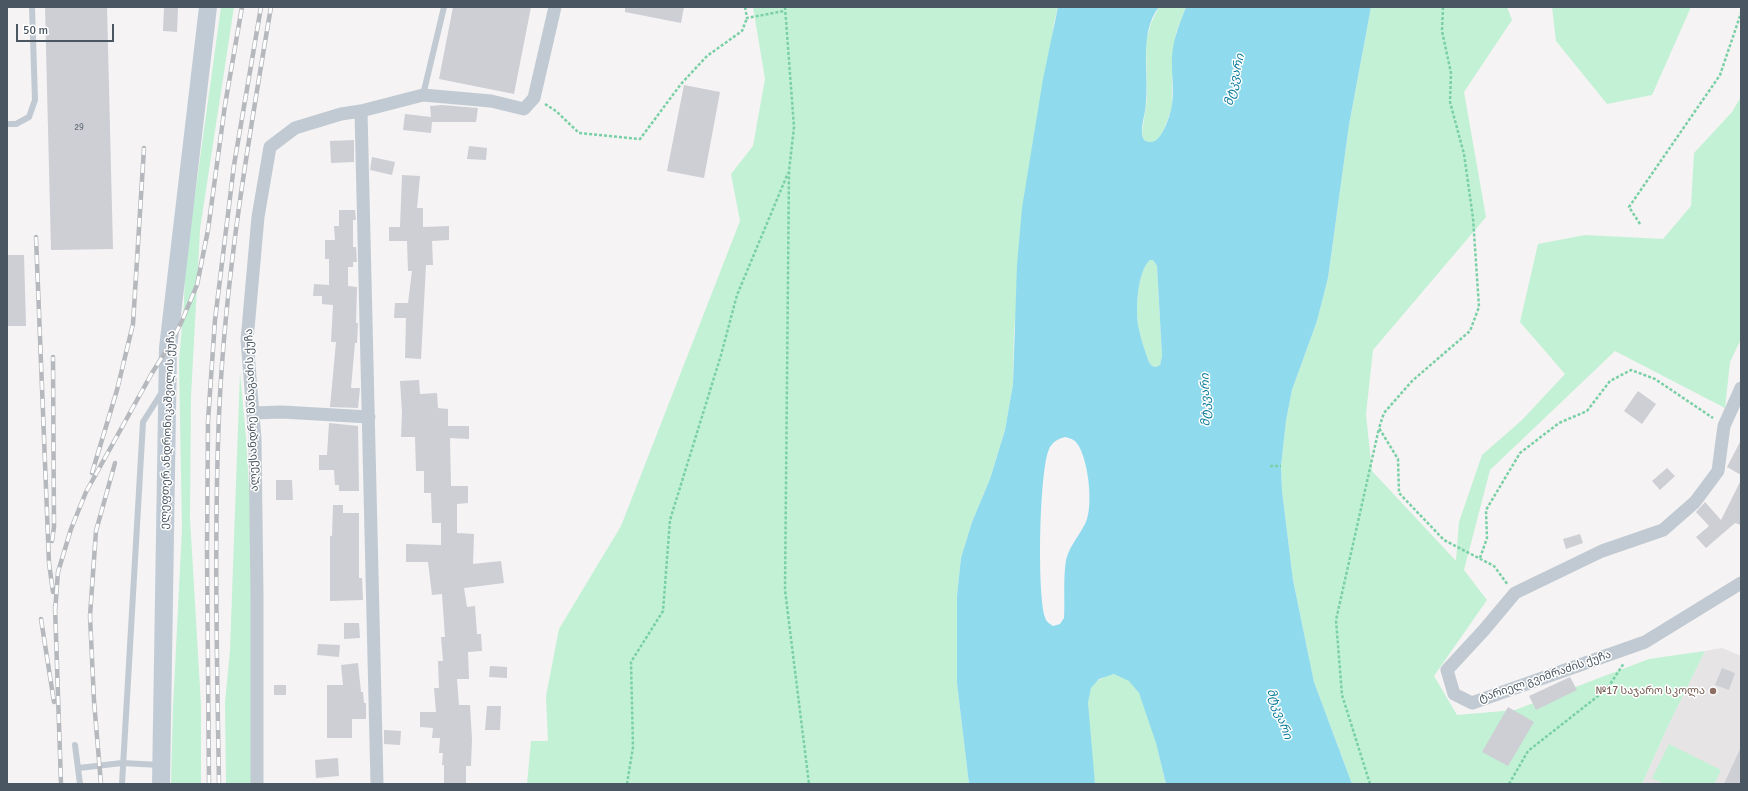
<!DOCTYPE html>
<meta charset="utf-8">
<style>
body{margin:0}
#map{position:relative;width:1748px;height:791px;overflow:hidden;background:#f5f3f3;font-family:Signika,sans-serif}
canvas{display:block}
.frame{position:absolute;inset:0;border:8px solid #4a5661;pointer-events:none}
.scale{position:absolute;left:16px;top:24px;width:98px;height:18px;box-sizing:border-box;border:2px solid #4a5661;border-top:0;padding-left:5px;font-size:12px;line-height:14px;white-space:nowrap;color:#4a5661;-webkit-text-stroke:3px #fff;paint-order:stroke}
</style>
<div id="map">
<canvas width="1748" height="791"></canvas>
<div class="frame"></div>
<div class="scale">50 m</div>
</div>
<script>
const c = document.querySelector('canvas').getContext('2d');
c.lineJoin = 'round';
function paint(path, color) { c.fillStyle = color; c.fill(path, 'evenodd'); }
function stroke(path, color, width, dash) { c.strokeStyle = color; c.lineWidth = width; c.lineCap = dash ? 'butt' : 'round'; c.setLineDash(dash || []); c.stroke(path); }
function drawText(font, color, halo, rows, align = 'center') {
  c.font = font + ' Signika,"Noto Sans Georgian",sans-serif'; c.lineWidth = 3; c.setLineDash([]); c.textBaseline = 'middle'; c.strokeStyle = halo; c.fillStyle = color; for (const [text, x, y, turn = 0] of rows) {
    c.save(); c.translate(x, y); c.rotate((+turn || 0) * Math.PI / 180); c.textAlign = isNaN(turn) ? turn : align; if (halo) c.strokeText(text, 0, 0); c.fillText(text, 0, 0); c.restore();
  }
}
paint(new Path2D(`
 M1722,648L1741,656V784H1642L1668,726L1705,651Z`), '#e6e4e5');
paint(new Path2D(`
 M221,7H234L200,229L191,397L190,518L201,705V784H171L173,707L182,529L179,361L184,302L185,267Z
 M753,7H1058L1054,23L1014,330L1013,384L1005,430L990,479L972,522L961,558L957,595V682L969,784H527L531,741H548L546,696L559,629L621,526L740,221L731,174L753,146L765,79Z
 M1159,7H1186L1176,33L1172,78V108L1162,134L1157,140L1152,143L1146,142L1143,139L1142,132L1147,99L1146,41L1151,23Z
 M1371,7H1507L1512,20L1464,92L1486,217L1373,350L1366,414L1372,471L1456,561L1459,522L1482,455L1522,420L1565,374L1520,322L1538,244L1585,235L1663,239L1691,206L1694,153L1732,112L1741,97V339L1730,362L1725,408L1615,351L1490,470L1464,570L1487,600L1434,676L1457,715L1515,710L1649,659L1705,651L1668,726L1642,784H1352L1314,682L1293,580L1282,491L1281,466L1286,421L1292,390L1317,321L1328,278L1349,125Z
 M1552,7H1691L1652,95L1607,104L1556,41Z
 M1150,260H1153L1157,266L1162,356L1160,365L1156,367L1152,366L1149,362C1145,351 1141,340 1139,329C1135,312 1137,271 1150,260Z
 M240,372L246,438L253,551L251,784H226L225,703L230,650Z
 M1114,674C1119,676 1125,678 1129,680C1146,692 1161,762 1166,784H1095C1093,764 1083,704 1091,688C1096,679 1105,677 1114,674Z
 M1669,744L1721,770L1714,784H1664L1652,778Z`), '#c3f1d5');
paint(new Path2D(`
 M1058,7H1159C1137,34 1151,79 1145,111C1144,118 1140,130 1143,138C1144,141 1147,142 1150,142C1160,143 1166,125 1169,117C1176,98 1171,77 1172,57C1173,39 1180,23 1186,7H1371L1349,125L1328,278L1317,321L1292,390L1286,421L1281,466L1282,491L1293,580L1314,682L1352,784H1166L1156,743L1139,693L1129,681L1114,674L1099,679L1091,688L1088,703L1095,784H969L957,683V595L961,558L972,522L990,479L1005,430L1013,384L1017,265L1022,208L1043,79ZM1150,260H1153L1157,266L1162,356L1160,365L1156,367L1152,366L1149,362C1145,351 1141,340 1139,329C1135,313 1137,271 1150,260ZM1065,437C1069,438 1073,439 1076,442C1088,456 1093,501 1087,519C1082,533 1070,544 1066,560C1063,579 1065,599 1064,618L1060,624L1053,626C1049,623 1046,622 1045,617C1037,595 1039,465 1050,447C1054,441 1058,439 1065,437Z`), '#90daee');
paint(new Path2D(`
 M45,7H107L113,249L51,250Z
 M453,7H531L514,94L439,79Z
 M625,7H684L681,23L625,12Z
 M164,8H178L177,32L163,31Z
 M684,85L720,92L704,178L667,171Z
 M442,105L478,108L476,122H432L431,133L403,130L405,114L431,117L430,106Z
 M354,140V162L331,163L330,141Z
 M469,146L487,148L486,160L467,159Z
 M372,157L395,162L392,175L370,170Z
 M402,175L420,176L417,208H423V227L449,226V240L432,241L433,265H426L421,359L405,358L406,318H394L395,303H408L412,271H408L407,241H389V227H400Z
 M339,210H355L356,220H353V247H356L357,262H353V267H348V286L357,287L356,323H358L357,343H355L351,388H360L358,408L330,407L336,342H331L333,305L322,304V296H313L314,284L329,285V259H325V240H335L334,226H339Z
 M7,255H24L26,326H7Z
 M419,380L420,394L437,393L438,408L448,409V426H469V439L450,438L451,486H468V503L457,504V533L474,534L473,564L501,561L504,583L464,588L467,607L475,606L477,634H481L482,651L468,652L469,679H457L459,705H470L472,739L471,766H466V784H444V765H442L443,753H439L440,738H432L433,728L420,727V712H436L434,688H439L438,661H443L441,637H445L442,594L432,595L428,562H406V544L441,545V523H432L431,493H424V471H416L415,437H401L402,412L400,381Z
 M1638,391L1656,404L1642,424L1624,411Z
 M329,423L358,426L359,491H339V485H335L334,470H319V455H327Z
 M1741,440V475L1727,467Z
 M1667,468L1675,476L1660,490L1652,481Z
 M276,480H292L293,500H276Z
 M1741,480V525L1735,523L1706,548L1696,537L1709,526L1696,512L1705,502L1721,520Z
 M333,505H343V513H359V578H362L363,600L330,601V536H332Z
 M1580,534L1583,543L1566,549L1563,539Z
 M344,623H359L360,638L344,639Z
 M318,644L340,645L339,657L317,655Z
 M358,663L361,692H363L364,703H366V719H352V738H327V685H343L341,665Z
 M490,666L507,667V678L489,677Z
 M1722,668L1735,673L1729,690L1715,685Z
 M1570,677L1577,690L1536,710L1529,696Z
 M274,685H286V695H274Z
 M487,706H501L500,730H485Z
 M1508,707L1534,722L1508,766L1482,752Z
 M384,730L401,731L400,745L384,744Z
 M1741,747V784H1724Z
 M338,758L339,776L316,778L315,760Z`), '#cdcfd5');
stroke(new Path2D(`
 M745,7L747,18L784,11
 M785,7L794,127L789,171L785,590L809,784
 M1443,7L1442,31L1451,73L1450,102L1464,154L1473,218L1479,307L1470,331L1412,381L1384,413L1379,428L1398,459L1399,493L1444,540L1494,566L1508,585
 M545,104L556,111L579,133L640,139L681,84L707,56L742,31L747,18
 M1640,224L1629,207L1720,75L1741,13
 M1270,466H1281
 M1480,558L1487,538L1486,510L1520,453L1559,423L1587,411L1610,381L1631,370L1655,379L1713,418
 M627,784L633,747L631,662L663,611L670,520L721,355L737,295L788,173
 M1370,784L1342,695L1336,620L1379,428
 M1509,784L1528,751L1607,689L1624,663`), '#7ad0a6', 2.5, [3, 2]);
stroke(new Path2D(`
 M423,95L444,7
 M7,124H16L29,117L35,100L32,7
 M75,745L80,784
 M79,768L122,763L160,765
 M122,784L143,422L162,392`), '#c1cad2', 6);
stroke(new Path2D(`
 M361,111L377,784
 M1741,388L1724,426L1718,471L1695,502L1663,530L1602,551L1515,593L1484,630L1447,670L1454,694L1472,703L1645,642L1741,583
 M253,413L282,412L369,417
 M257,784V595L255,439L247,340L258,217L270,147L295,128L341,114L361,111L423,95L491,101L524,109L534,98L555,7`), '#c1cad2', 13);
stroke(new Path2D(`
 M161,784L168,348L208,7`), '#c1cbd6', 18);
const rail = new Path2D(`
 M36,237L49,563L53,592
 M92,473L117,390L133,324L144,148
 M52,541L54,527L53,357
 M55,606L61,784
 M55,612L58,572L71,529L86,492L152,373L168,348L181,323L197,285L208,230L225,105L242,7
 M41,619L54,702
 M101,784L94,701L90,616L96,531L115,463
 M209,784L207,551L208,421L215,320L234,165L261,7
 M219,784C217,661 214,538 219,415C225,278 248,142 271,7`);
stroke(rail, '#b5b8bd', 4.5);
stroke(rail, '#fff', 3, [9]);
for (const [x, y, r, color] of [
 [1713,691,4,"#8d6e63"]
]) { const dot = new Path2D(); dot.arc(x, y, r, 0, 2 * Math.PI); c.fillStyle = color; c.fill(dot); stroke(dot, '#fff', 1.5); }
drawText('9px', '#6b747e', null, [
 ["29",79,128]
]);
drawText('11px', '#4a5661', '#fff', [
 ["ალექსანდრე მანაგაძის ქუჩა",252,410,-92],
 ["ელეფთერ ანდრონიკაშვილის ქუჩა",168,430,-88],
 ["ტარიელ გვიმრაძის ქუჩა",1545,677,-19]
]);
drawText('11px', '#785e54', '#fff', [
 ["№17 საჯარო სკოლა",1705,691]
], 'right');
drawText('italic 12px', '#0c7c9b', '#fff', [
 ["მტკვარი",1235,80,-77],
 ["მტკვარი",1206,400,-91],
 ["მტკვარი",1279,714,70]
]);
</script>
